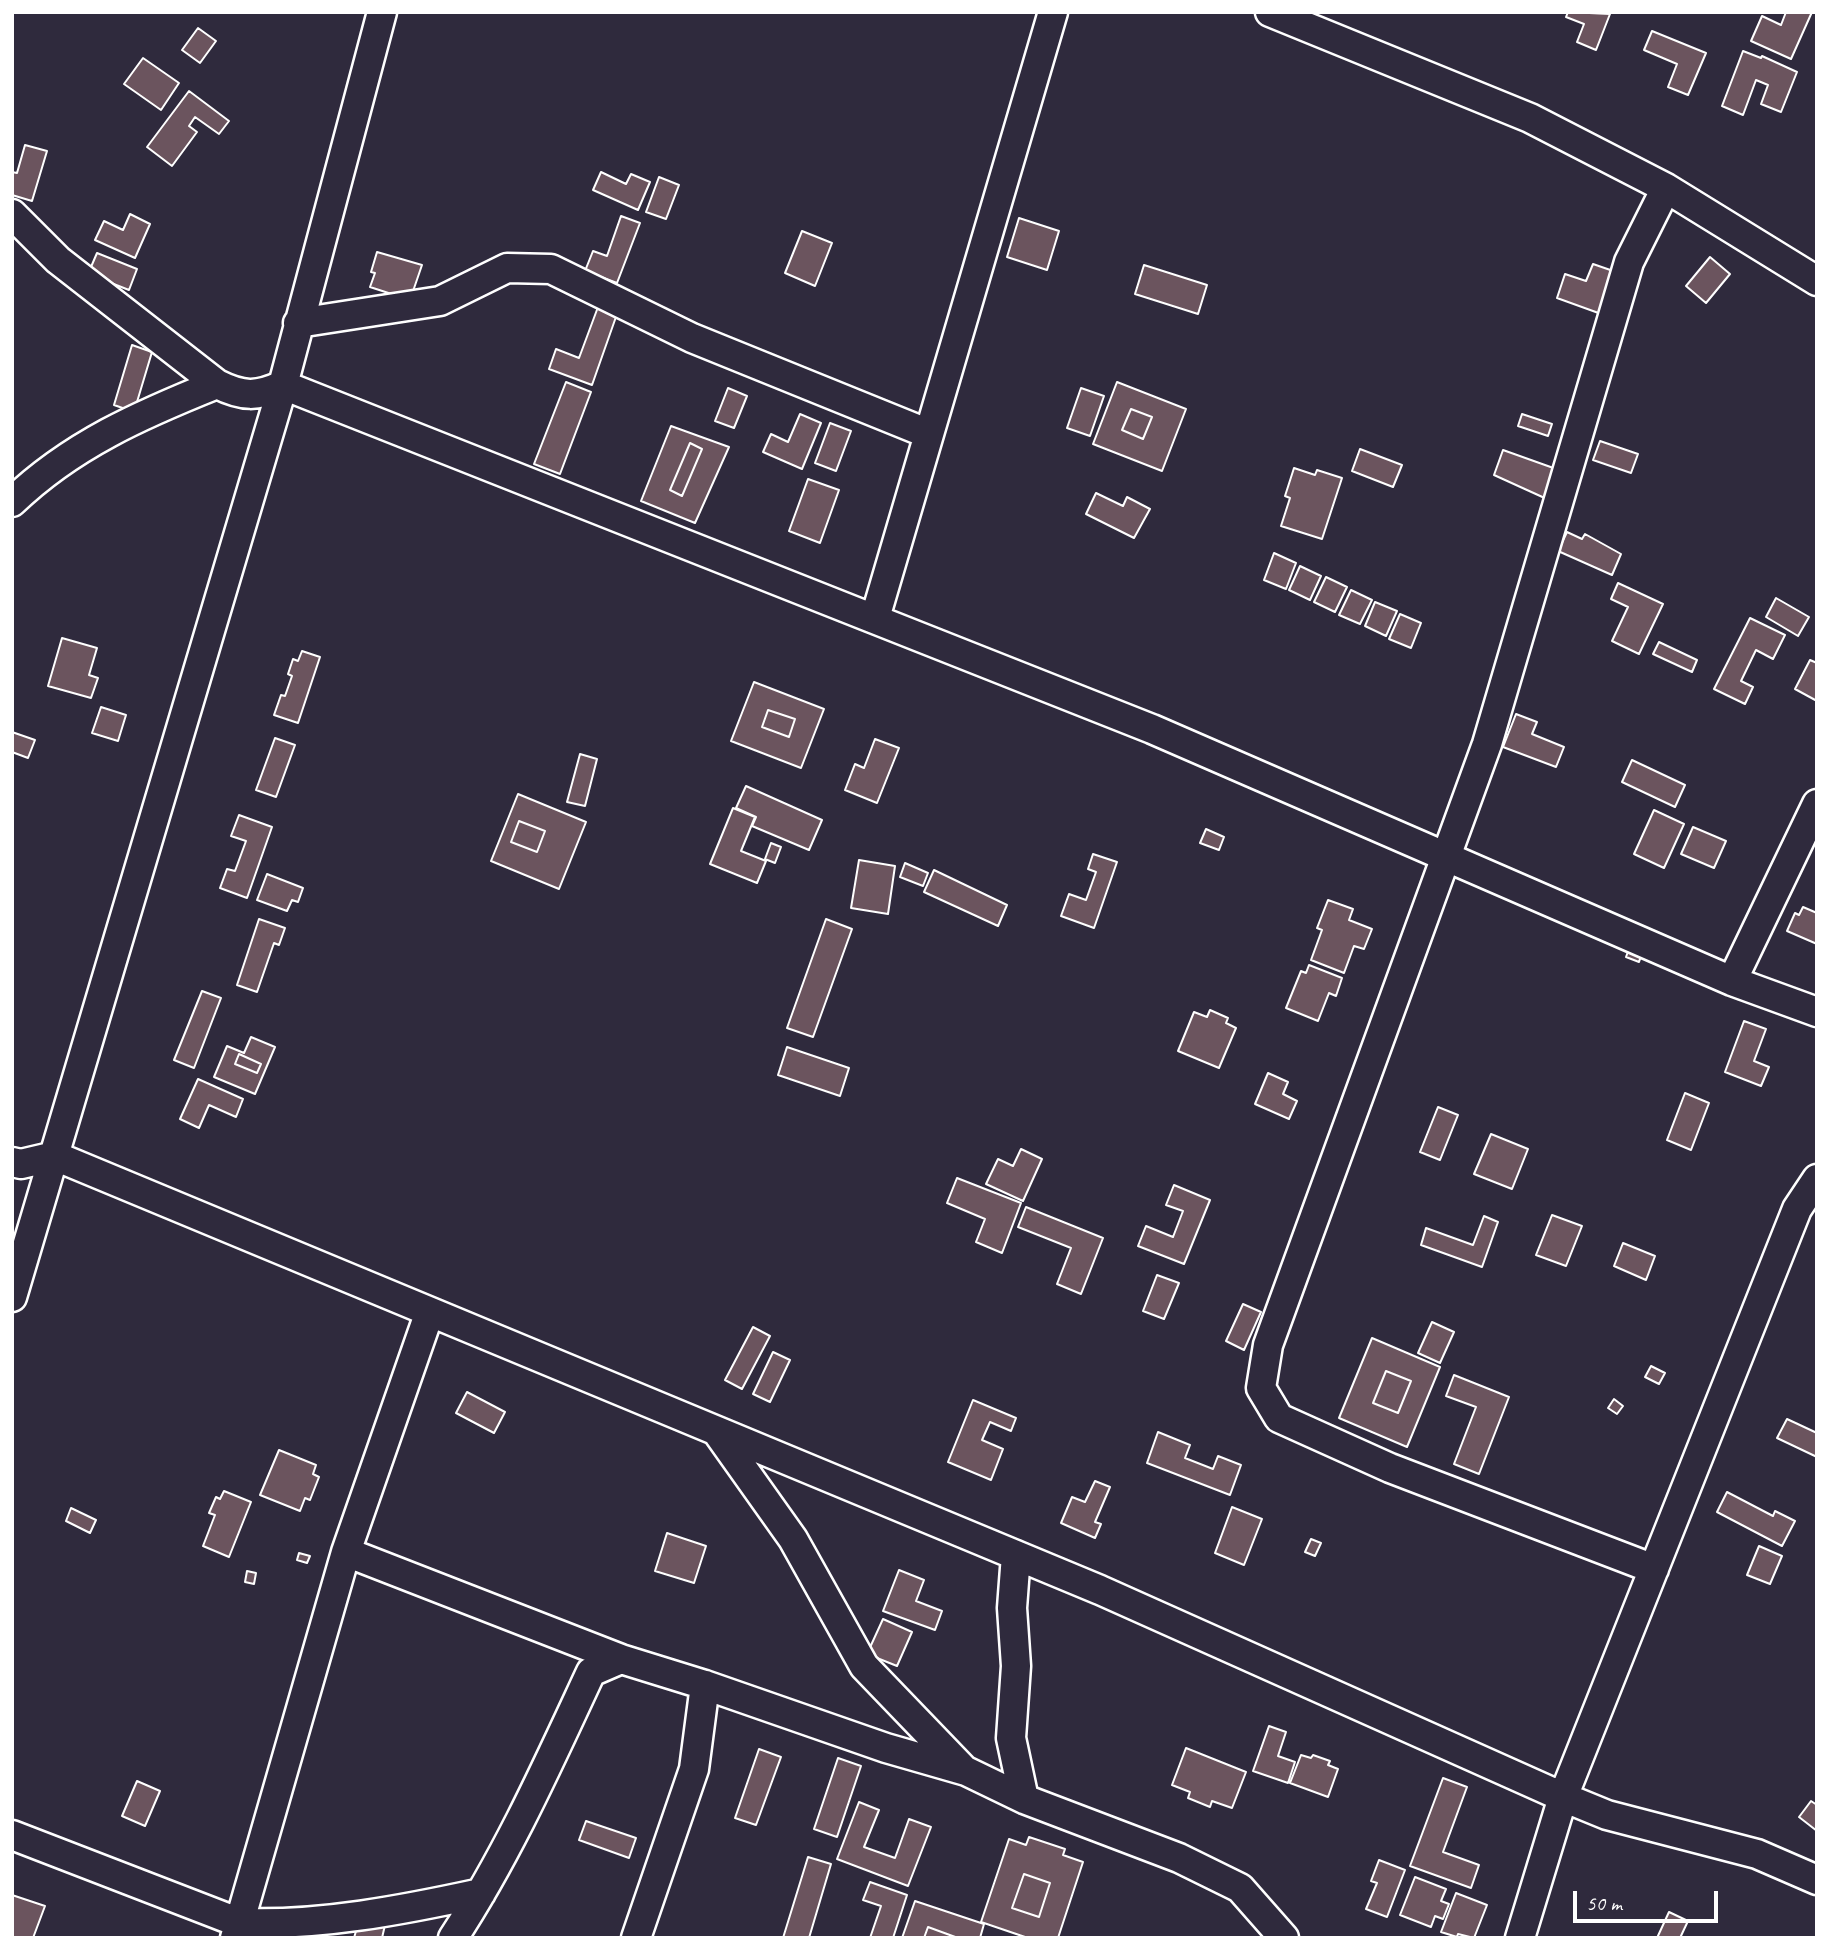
<!DOCTYPE html>
<style>
body{margin:0}
#map{position:relative;width:1829px;height:1950px;overflow:hidden;background:#2f2a3d;font-family:Caveat,sans-serif}
canvas{display:block}
.frame{position:absolute;inset:0;border:14px solid #fff;pointer-events:none}
.scale{position:absolute;left:1573px;top:1891px;width:145px;height:32px;box-sizing:border-box;border:4px solid #fff;border-top:0;padding-left:9px;font-size:21px;line-height:24px;white-space:nowrap;color:#fff;-webkit-text-stroke:5px #2f2a3d;paint-order:stroke}
</style>
<div id="map">
<canvas width="1829" height="1950"></canvas>
<div class="frame"></div>
<div class="scale">50 m</div>
</div>
<script>
const c = document.querySelector('canvas').getContext('2d');
c.lineJoin = 'round';
function paint(path, color) { c.fillStyle = color; c.fill(path, 'evenodd'); }
function stroke(path, color, width, dash) { c.strokeStyle = color; c.lineWidth = width; c.lineCap = dash ? 'butt' : 'round'; c.setLineDash(dash || []); c.stroke(path); }
const building = new Path2D(`
 M1568,12L1610,14L1596,50L1577,42L1584,24L1566,17Z
 M1786,12H1812L1791,59L1751,41L1762,16L1781,25Z
 M198,28L216,41L200,63L182,50Z
 M1652,31L1706,53L1688,95L1668,87L1677,64L1644,50Z
 M1743,51L1761,58L1762,56L1797,72L1781,112L1761,104L1768,85L1756,80L1743,115L1722,106Z
 M143,58L179,83L161,110L124,84Z
 M189,91L229,121L219,134L195,117L189,126L197,132L172,166L147,147Z
 M25,145L47,151L32,201L12,195V172L17,173Z
 M601,172L626,184L631,174L650,182L638,210L593,190Z
 M659,177L679,185L666,219L646,212Z
 M130,214L150,224L135,258L95,240L104,221L123,230Z
 M621,216L640,223L617,283L585,271L593,251L607,256Z
 M1019,218L1059,231L1047,270L1007,257Z
 M802,231L832,243L815,286L785,273Z
 M377,252L422,265L410,300L370,287L375,273L371,272Z
 M97,253L137,269L129,290L88,274Z
 M1710,257L1730,274L1706,303L1686,286Z
 M1593,264L1619,273L1604,315L1557,298L1565,274L1586,281Z
 M1144,265L1207,285L1198,314L1135,294Z
 M598,307L617,314L592,385L549,369L556,349L579,358Z
 M132,345L152,352L134,412L114,405Z
 M566,382L591,392L560,474L534,464Z
 M1117,382L1186,409L1162,471L1093,444ZM1131,409L1152,417L1143,439L1122,430Z
 M728,388L747,396L734,428L715,421Z
 M1081,388L1104,396L1090,436L1067,428Z
 M1131,409L1152,417L1143,439L1122,430Z
 M800,414L821,423L802,469L763,452L771,434L788,442Z
 M1522,414L1552,424L1548,436L1518,426Z
 M830,423L851,431L836,471L815,463Z
 M671,426L729,447L695,523L641,501ZM690,443L702,449L682,496L670,490Z
 M1600,441L1638,454L1631,473L1593,460Z
 M690,443L702,449L682,496L670,490Z
 M1360,449L1402,465L1393,487L1352,471Z
 M1503,450L1559,470L1549,500L1494,475Z
 M1294,468L1315,475L1317,470L1342,478L1322,539L1281,526L1290,498L1285,496Z
 M808,479L839,490L820,543L789,531Z
 M1096,493L1123,506L1127,497L1150,509L1134,538L1086,514Z
 M1567,532L1582,539L1585,534L1621,554L1612,575L1558,551Z
 M1274,553L1296,563L1286,589L1264,580Z
 M1300,566L1321,576L1310,600L1289,590Z
 M1326,577L1347,587L1335,612L1314,602Z
 M1618,583L1663,604L1639,654L1612,641L1628,607L1611,599Z
 M1351,590L1372,600L1360,624L1339,615Z
 M1776,598L1809,617L1798,636L1766,617Z
 M1375,602L1397,611L1386,636L1365,626Z
 M1400,614L1421,623L1411,648L1389,639Z
 M1750,618L1785,635L1773,659L1756,650L1741,681L1753,687L1745,704L1714,689Z
 M62,638L97,648L89,675L98,678L91,698L48,686Z
 M1659,642L1697,660L1692,672L1653,654Z
 M302,651L320,657L298,723L274,715L281,695L285,696L292,676L288,674L293,659L298,661Z
 M1810,660L1817,663V701L1795,689Z
 M754,682L824,709L801,768L731,741ZM768,710L795,719L789,737L762,727Z
 M101,707L126,715L118,741L92,733Z
 M768,710L795,719L789,737L762,727Z
 M1516,714L1537,722L1532,734L1564,747L1556,767L1503,747Z
 M12,732L35,740L28,758L12,752Z
 M275,738L295,745L276,797L256,790Z
 M875,739L899,748L877,803L845,790L855,764L864,768Z
 M580,754L597,759L585,806L567,802Z
 M1632,760L1685,785L1675,807L1622,782Z
 M746,786L822,820L809,850L752,826L756,817L736,808Z
 M518,794L586,822L559,889L491,861ZM519,821L545,831L537,852L511,842Z
 M733,808L755,817L741,851L766,861L757,883L710,864Z
 M1654,810L1684,824L1664,868L1634,854Z
 M239,815L272,827L247,898L220,888L227,869L235,871L246,841L231,836Z
 M519,821L545,831L537,852L511,842Z
 M1693,827L1726,841L1714,868L1681,854Z
 M1206,829L1224,837L1219,850L1200,843Z
 M771,843L781,847L775,863L765,859Z
 M1093,854L1117,862L1094,928L1061,916L1069,894L1086,900L1096,872L1088,869Z
 M859,860L895,866L888,914L851,908Z
 M905,863L928,873L923,886L900,877Z
 M934,870L1007,905L998,926L924,892Z
 M267,874L303,888L298,902L292,900L287,911L257,900Z
 M1328,900L1353,909L1349,920L1372,929L1364,949L1354,946L1344,973L1311,960L1322,930L1317,928Z
 M1803,907L1817,913V944L1787,931L1795,913L1799,915Z
 M259,919L285,928L279,945L274,943L257,992L237,985Z
 M826,919L852,929L813,1037L787,1028Z
 M1630,946L1643,950L1639,962L1626,957Z
 M1309,965L1342,978L1336,996L1329,993L1318,1021L1286,1008L1301,971L1306,973Z
 M202,991L221,998L194,1068L174,1060Z
 M1210,1010L1228,1018L1226,1023L1236,1028L1219,1068L1178,1051L1194,1012L1207,1017Z
 M1744,1021L1766,1029L1754,1061L1769,1067L1761,1086L1725,1072Z
 M251,1037L275,1047L255,1094L214,1077L227,1046L244,1053ZM239,1054L261,1064L257,1073L235,1064Z
 M787,1047L849,1068L840,1096L778,1075Z
 M239,1054L261,1064L257,1073L235,1064Z
 M1268,1073L1288,1082L1283,1094L1297,1101L1289,1119L1255,1104Z
 M198,1079L243,1099L236,1117L209,1105L199,1128L180,1119Z
 M1685,1093L1709,1103L1691,1150L1667,1140Z
 M1438,1107L1458,1115L1440,1160L1420,1152Z
 M1491,1134L1528,1149L1512,1189L1474,1174Z
 M1021,1149L1042,1159L1023,1201L986,1184L998,1159L1013,1166Z
 M957,1178L1021,1203L1002,1253L976,1242L985,1219L947,1203Z
 M1174,1185L1210,1200L1184,1264L1138,1246L1146,1226L1173,1237L1183,1211L1166,1205Z
 M1026,1207L1103,1238L1081,1294L1057,1284L1071,1248L1018,1227Z
 M1552,1215L1582,1226L1566,1266L1536,1255Z
 M1484,1216L1498,1222L1482,1267L1421,1245L1426,1228L1473,1245Z
 M1623,1243L1655,1256L1646,1280L1614,1266Z
 M1157,1275L1179,1283L1164,1319L1143,1311Z
 M1243,1304L1261,1312L1244,1350L1226,1341Z
 M1432,1322L1454,1332L1440,1363L1418,1353Z
 M753,1327L770,1336L742,1389L725,1380Z
 M1372,1338L1440,1367L1407,1447L1339,1418ZM1386,1371L1411,1381L1398,1413L1373,1403Z
 M773,1352L790,1360L770,1402L753,1394Z
 M1651,1366L1665,1373L1659,1384L1645,1377Z
 M1386,1371L1411,1381L1398,1413L1373,1403Z
 M1454,1375L1509,1397L1479,1474L1454,1464L1476,1407L1446,1396Z
 M467,1392L505,1412L494,1433L456,1413Z
 M1614,1399L1623,1406L1617,1414L1608,1408Z
 M973,1400L1016,1418L1011,1431L990,1422L982,1440L1003,1449L991,1480L948,1462Z
 M1787,1419L1817,1433V1457L1777,1438Z
 M1158,1432L1190,1445L1185,1458L1213,1469L1218,1456L1241,1465L1230,1495L1147,1463Z
 M279,1450L316,1465L313,1474L319,1477L310,1500L305,1498L300,1511L260,1495Z
 M1095,1481L1110,1487L1095,1522L1101,1524L1095,1538L1061,1523L1072,1497L1085,1502Z
 M224,1491L251,1502L229,1557L203,1546L215,1515L209,1513L216,1497L220,1499Z
 M1727,1492L1773,1516L1775,1511L1795,1521L1782,1546L1717,1512Z
 M1232,1507L1262,1519L1244,1565L1215,1553Z
 M71,1508L96,1520L90,1533L66,1521Z
 M667,1533L706,1546L694,1583L655,1571Z
 M1311,1539L1321,1543L1315,1556L1305,1552Z
 M1759,1546L1782,1556L1770,1584L1747,1575Z
 M299,1553L310,1556L307,1563L297,1560Z
 M899,1570L924,1580L916,1601L942,1611L935,1630L883,1611Z
 M247,1571L256,1573L254,1584L245,1582Z
 M883,1619L912,1632L897,1666L867,1654Z
 M1269,1726L1286,1732L1278,1756L1295,1762L1288,1783L1253,1771Z
 M1186,1748L1246,1772L1232,1808L1212,1801L1210,1807L1188,1798L1190,1792L1172,1785Z
 M759,1749L781,1757L756,1825L735,1818Z
 M1301,1755L1311,1758L1313,1755L1330,1761L1328,1765L1338,1769L1328,1797L1290,1783Z
 M838,1758L861,1766L837,1837L814,1829Z
 M1443,1778L1467,1787L1443,1852L1479,1865L1471,1888L1410,1866Z
 M137,1781L160,1791L145,1826L122,1816Z
 M1811,1801L1817,1805V1831L1799,1817Z
 M859,1802L879,1810L864,1847L895,1858L909,1819L931,1827L908,1886L837,1859Z
 M586,1821L636,1838L629,1858L579,1840Z
 M1029,1837L1065,1849L1063,1855L1083,1862L1058,1938H1028L981,1922L1009,1839L1026,1845ZM1024,1874L1050,1883L1039,1917L1012,1908Z
 M808,1857L831,1864L809,1938H783Z
 M1379,1860L1405,1870L1387,1917L1366,1909L1377,1883L1371,1881Z
 M1024,1874L1050,1883L1039,1917L1012,1908Z
 M1415,1877L1446,1889L1441,1901L1449,1904L1443,1919L1435,1916L1431,1927L1400,1915Z
 M870,1882L907,1895L893,1938H870L881,1906L863,1900Z
 M1456,1893L1487,1905L1474,1938L1458,1934L1457,1937L1441,1932Z
 M12,1895L45,1906L33,1938L12,1937Z
 M915,1901L984,1924L980,1938H958L928,1927L924,1938H902Z
 M1669,1912L1688,1921L1680,1938H1657Z
 M360,1917L385,1925L382,1938H354Z
 M928,1927L958,1938H924Z`);
paint(building, '#6b545e');
stroke(building, '#fff', 2);
const minor = new Path2D(`
 M1270,12L1530,118L1666,188L1817,281
 M12,214L58,260L217,384C243,397 257,397 283,385L1152,729L1732,981L1817,1012
 M298,323L440,301L507,268L551,269L692,338L929,434
 M12,502C71,445 142,414 217,384
 M875,618L1053,12
 M1732,981L1817,804
 M12,1162L21,1164L55,1156L1100,1590L1563,1797L1607,1815L1757,1854L1817,1880
 M12,1297L283,385L382,12
 M717,1432L793,1539L864,1666L964,1770
 M346,1552L621,1659L705,1685L886,1748L966,1771L1024,1799L1179,1858L1240,1888L1284,1938
 M1016,1555L1012,1608L1016,1666L1011,1738L1024,1799
 M1654,1569L1390,1468L1279,1418L1261,1388L1268,1345L1487,744L1629,262L1666,188
 M12,1835L240,1923C320,1926 403,1910 481,1893
 M235,1938L346,1552L429,1314
 M453,1938C508,1854 549,1762 591,1672L621,1659
 M636,1938L694,1769L705,1685
 M1520,1938L1563,1797L1797,1209L1817,1179`);
stroke(minor, '#fff', 33);
stroke(minor, '#2f2a3d', 28);
</script>
